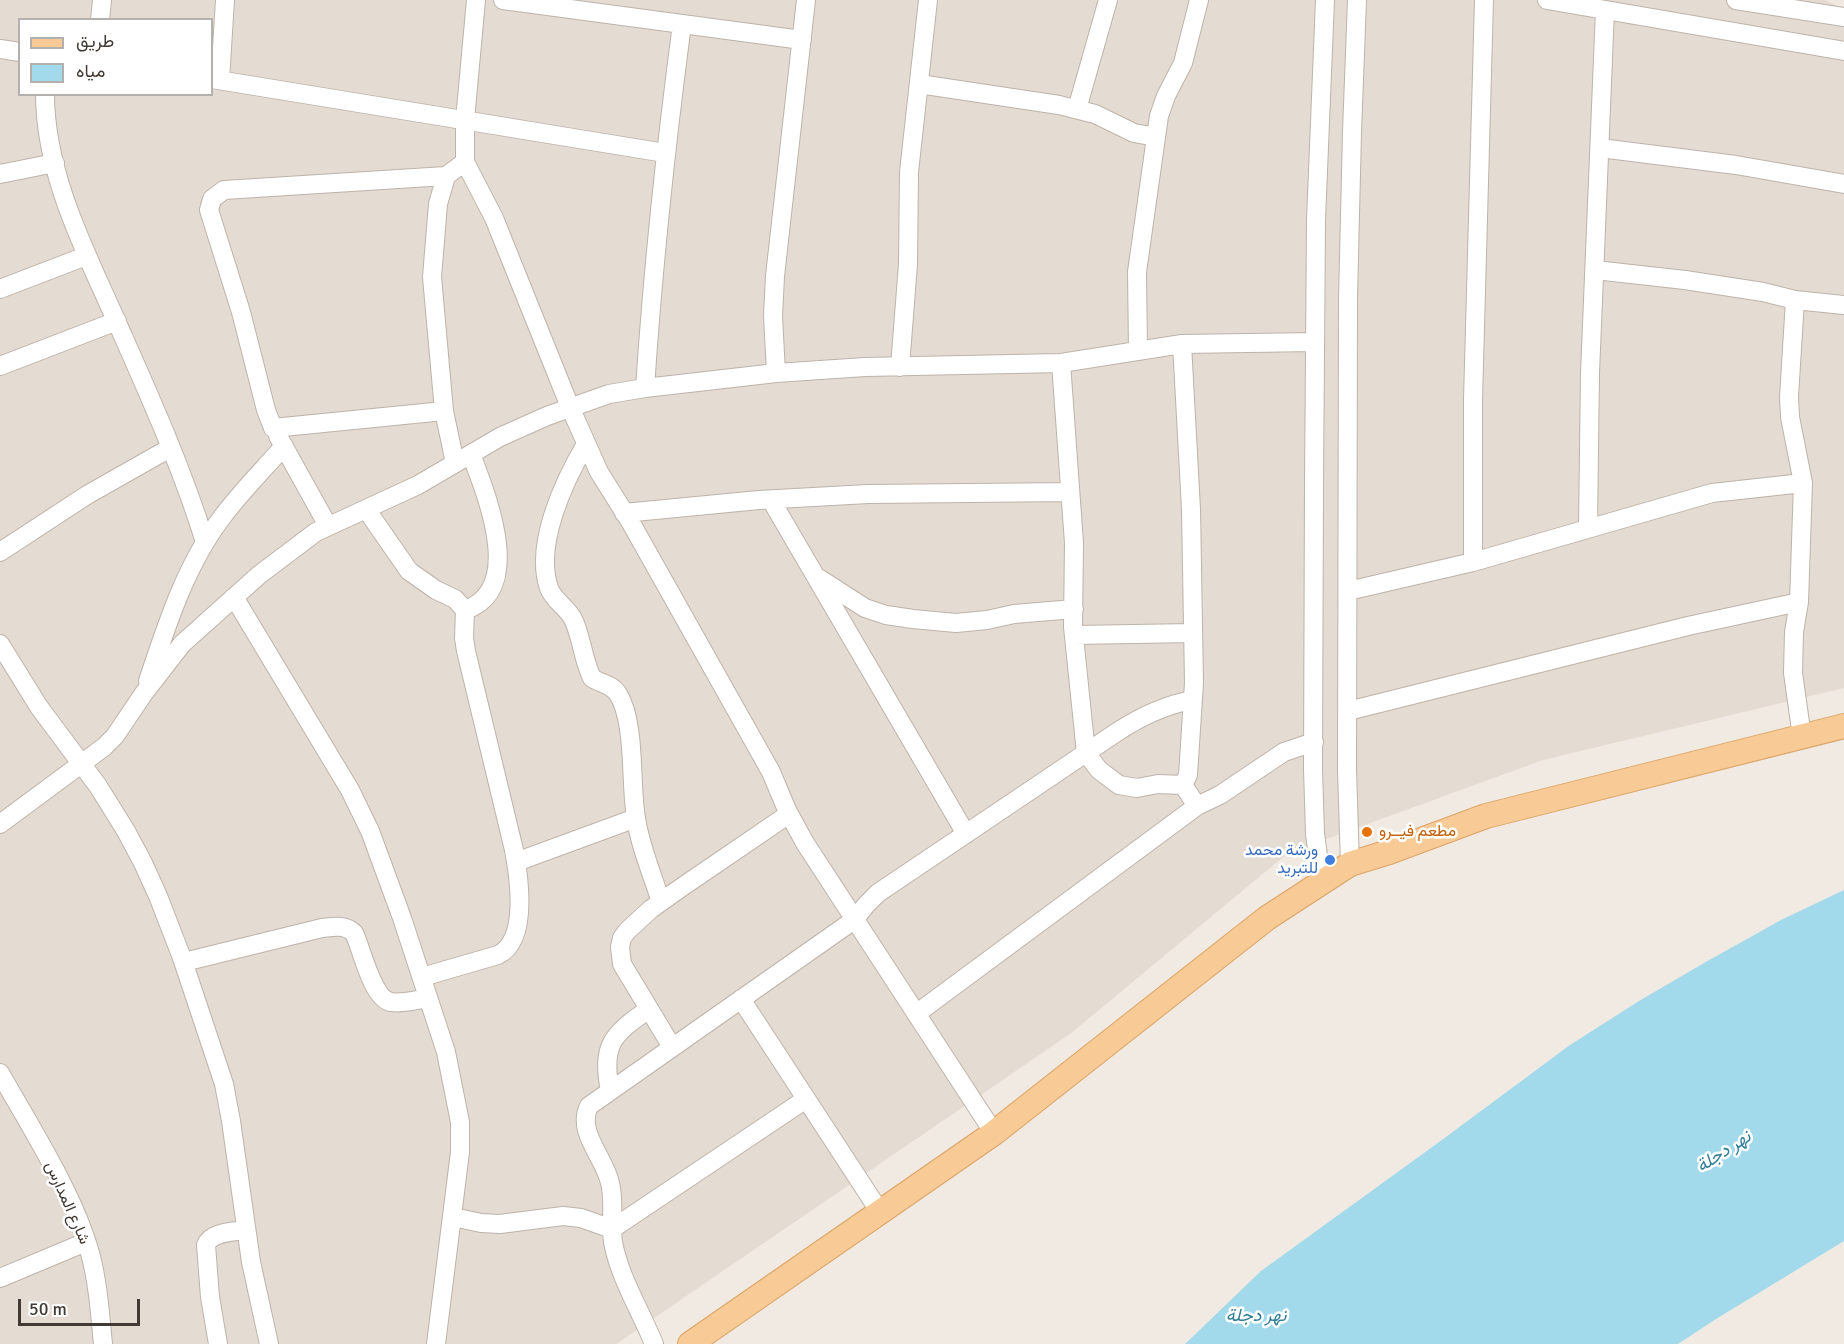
<!DOCTYPE html>
<meta charset="utf-8">
<style>
body{margin:0}
#map{position:relative;width:1844px;height:1344px;overflow:hidden;background:#f1eae3;font-family:Signika,Vazirmatn,sans-serif}
canvas{display:block}
.legend{position:absolute;left:18px;top:18px;width:195px;height:78px;box-sizing:border-box;background:#fff;border:2px solid #b3b0ae;margin:0;padding:8px 10px;list-style:none;font-size:18px;color:#423a34}
.legend li{display:flex;align-items:center;gap:12px;height:30px}
.legend b{width:30px;border:2px solid #b3b0ae}
.scale{position:absolute;left:18px;top:1299px;width:122px;height:27px;box-sizing:border-box;border:3px solid #423a34;border-top:0;padding-left:8px;font-size:18px;line-height:21px;white-space:nowrap;color:#423a34;-webkit-text-stroke:4px #fff;paint-order:stroke}
</style>
<div id="map">
<canvas width="1844" height="1344"></canvas>
<ul class="legend">
<li><b style="height:8px;background:#f8ca95"></b>طريق</li>
<li><b style="height:16px;background:#a2daeb"></b>مياه</li>
</ul>
<div class="scale">50 m</div>
</div>
<script>
const c = document.querySelector('canvas').getContext('2d');
c.lineJoin = 'round';
function paint(path, color) { c.fillStyle = color; c.fill(path, 'evenodd'); }
function stroke(path, color, width, dash) { c.strokeStyle = color; c.lineWidth = width; c.lineCap = dash ? 'butt' : 'round'; c.setLineDash(dash || []); c.stroke(path); }
function drawText(font, color, halo, rows, align = 'center') {
  c.font = font + ' Signika,Vazirmatn,sans-serif'; c.lineWidth = 5; c.setLineDash([]); c.textBaseline = 'middle'; c.strokeStyle = halo; c.fillStyle = color; for (const [text, x, y, turn = 0] of rows) {
    c.save(); c.translate(x, y); c.rotate((+turn || 0) * Math.PI / 180); c.textAlign = isNaN(turn) ? turn : align; if (halo) c.strokeText(text, 0, 0); c.fillText(text, 0, 0); c.restore();
  }
}
paint(new Path2D(`
 M0,0H1825L1844,9V688L1543,760L1288,853L1070,1034L616,1344H0ZM20,20H212V94H20Z`), '#e4dbd2');
paint(new Path2D(`
 M1844,890V1241L1716,1319L1678,1344H1185L1261,1271L1435,1145L1570,1045L1639,1001L1704,963L1781,920Z`), '#a2daeb');
const minor = new Path2D(`
 M503,0L802,40
 M1547,0L1844,51
 M1736,0L1844,17
 M100,20L102,0
 M0,49L20,52
 M212,79L665,153
 M220,80L225,0
 M919,84L1059,105L1095,114L1134,133L1156,137
 M45,94C45,176 87,254 119,327C150,397 182,468 205,542
 M1077,109L1108,0
 M1600,148L1736,165L1844,184
 M465,162L494,218L570,407L599,472L631,523L771,772L787,810L805,843L994,1133
 M0,174L55,163
 M1595,270L1685,280L1763,292L1795,300L1844,305
 M0,289L86,256
 M1795,300L1789,397L1790,417L1803,483L1799,602L1794,632L1793,673L1802,737
 M1182,344L1191,509L1194,683L1188,775L1183,785
 M1138,350L1137,272L1159,116L1166,96L1183,63L1199,0
 M1061,363L1074,543L1073,627L1086,753L1099,770L1119,785L1137,788L1158,784L1183,785L1197,806
 M0,366L117,321
 M900,367L908,264L909,172L928,0
 M776,373L773,316L775,276L806,0
 M645,388C653,266 666,145 682,24
 M444,411L273,428L266,410L241,312L209,210L212,199L224,190L446,176
 M278,436L328,526
 M586,444C564,481 534,545 549,588C554,602 568,607 574,621C582,639 583,660 592,678C601,684 612,684 618,694C636,722 630,784 636,818C640,846 652,874 661,902
 M455,463L444,411L432,277L438,204L446,176L465,162V120L476,0
 M771,500L966,834
 M366,509L409,571L436,590L455,599L465,610L464,638L466,651L514,850C519,877 529,940 498,955L422,977
 M624,513L759,500L868,494L1070,492
 M1588,528L1590,373L1605,10
 M0,552L87,495L170,448
 M1473,562V400L1484,0
 M820,579L865,608L886,615L913,619L956,623L987,620L1014,614L1074,609
 M1348,591L1473,562L1712,493L1803,483
 M234,597L350,790L370,831L402,918L446,1052L460,1122V1152L436,1344
 M465,610C526,590 486,494 471,454
 M1074,635L1193,633
 M0,644L39,707L98,786L126,831L143,863L158,896L182,958L224,1084L231,1121L251,1262L269,1344
 M148,681C167,624 186,564 223,516C241,492 263,470 284,446
 M1348,711L1688,626L1799,602
 M0,824L104,747L115,736L144,693L182,644L259,575L316,532L418,485L500,437L547,416L609,394L645,388L776,373L865,367L1061,363L1182,344L1315,342
 M516,862L636,818
 M1350,864L1347,770L1348,298L1352,132L1357,0
 M1322,884L1315,834L1313,769L1314,484L1316,220L1325,0
 M184,962L322,928C333,927 345,924 354,933C362,949 372,999 391,1002C402,1004 417,1000 428,998
 M741,999L880,1212
 M916,1014L1197,806L1220,795L1284,752L1314,742
 M672,1047L622,964L620,947L622,938L627,931L651,909L682,887L789,814
 M0,1073C31,1128 73,1193 90,1253C98,1282 100,1314 103,1344
 M610,1091C601,1044 613,1034 649,1009
 M453,1217L481,1223L500,1224L563,1216L581,1218L612,1229L806,1099
 M0,1278L86,1242
 M218,1344L210,1297L206,1245C211,1232 232,1232 245,1230
 M654,1344C641,1312 619,1276 613,1242C610,1222 615,1202 610,1183C605,1158 576,1132 589,1106L854,920L866,905L878,893L1117,732C1140,717 1165,705 1192,700`);
const major = new Path2D(`
 M690,1344L994,1133L1267,918L1350,864L1389,852L1486,816L1844,726`);
stroke(minor, '#beb3aa', 20);
stroke(major, '#dca466', 26);
stroke(minor, '#fff', 18);
stroke(major, '#f8ca95', 24);
for (const [x, y, r, color] of [
 [1367,832,6,"#e8710a"],
 [1330,860,6,"#3f7fe0"]
]) { const dot = new Path2D(); dot.arc(x, y, r, 0, 2 * Math.PI); c.fillStyle = color; c.fill(dot); stroke(dot, '#fff', 2); }
drawText('16px', '#c56008', '#fff', [
 ["مطعم فيــرو",1379,832]
], 'left');
drawText('16px', '#366cbe', '#fff', [
 ["ورشة محمد",1318,851],
 ["للتبريد",1318,869]
], 'right');
drawText('16px', '#423a34', '#fff', [
 ["شارع المدارس",67,1203,66]
]);
drawText('italic 18px', '#307f98', '#fff', [
 ["نهر دجلة",1724,1152,-33],
 ["نهر دجلة",1256,1316]
]);
</script>
